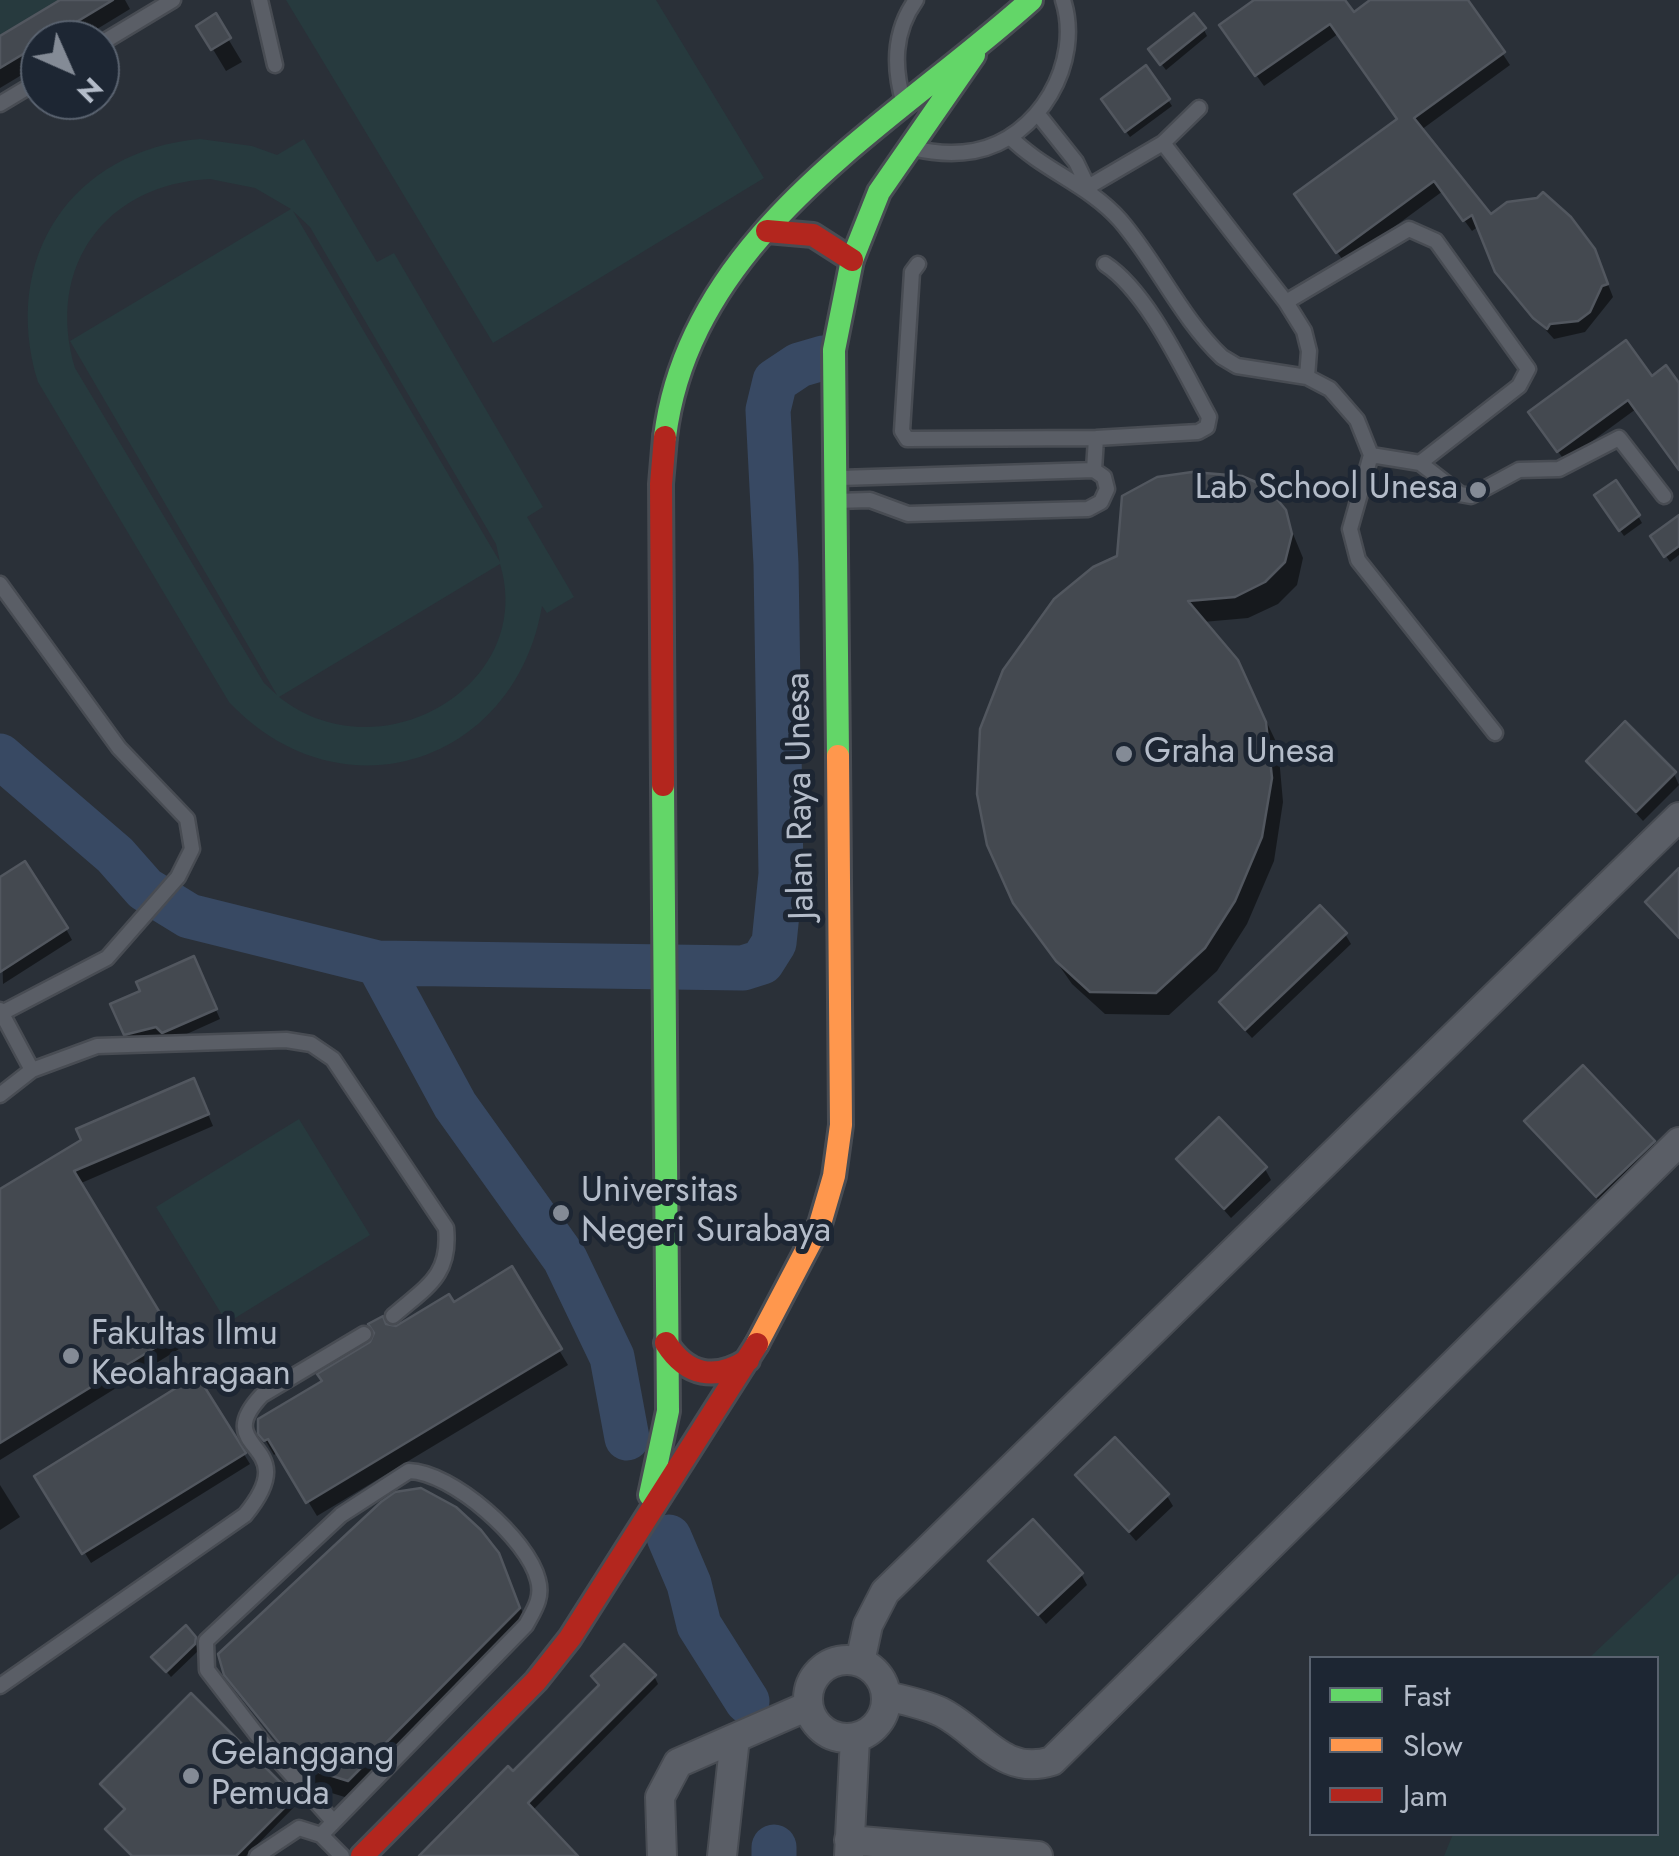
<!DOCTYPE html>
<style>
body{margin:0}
#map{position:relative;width:1679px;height:1856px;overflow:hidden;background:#2a3038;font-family:Jost,sans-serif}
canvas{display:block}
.legend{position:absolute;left:1309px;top:1656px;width:350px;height:180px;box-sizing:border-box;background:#1d2633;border:2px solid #59626f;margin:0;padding:12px 18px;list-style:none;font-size:30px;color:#b4bcc9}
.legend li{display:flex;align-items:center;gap:20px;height:50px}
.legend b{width:50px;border:2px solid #59626f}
.north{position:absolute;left:20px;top:20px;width:100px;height:100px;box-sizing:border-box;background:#1d2633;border:2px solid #59626f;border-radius:50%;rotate:135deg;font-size:28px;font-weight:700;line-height:40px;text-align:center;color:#b4bcc9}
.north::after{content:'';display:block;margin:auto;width:35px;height:45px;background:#848b96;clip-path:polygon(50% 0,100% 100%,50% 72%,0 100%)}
</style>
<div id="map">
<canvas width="1679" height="1856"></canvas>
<ul class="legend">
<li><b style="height:12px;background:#63d668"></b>Fast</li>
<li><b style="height:12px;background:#ff974d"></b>Slow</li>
<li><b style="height:12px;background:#b3261e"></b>Jam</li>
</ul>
<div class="north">N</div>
</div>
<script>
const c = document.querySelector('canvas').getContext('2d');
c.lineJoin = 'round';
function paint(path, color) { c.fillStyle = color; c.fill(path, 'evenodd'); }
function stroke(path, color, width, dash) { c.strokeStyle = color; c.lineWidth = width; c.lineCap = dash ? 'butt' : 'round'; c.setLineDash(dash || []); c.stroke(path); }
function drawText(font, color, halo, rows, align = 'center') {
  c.font = font + ' Jost,sans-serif'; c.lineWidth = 10; c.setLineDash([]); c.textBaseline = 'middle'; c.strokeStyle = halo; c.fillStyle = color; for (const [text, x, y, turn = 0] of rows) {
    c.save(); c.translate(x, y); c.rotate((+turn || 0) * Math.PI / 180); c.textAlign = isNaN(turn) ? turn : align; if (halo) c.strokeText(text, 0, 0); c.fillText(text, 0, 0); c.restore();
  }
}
paint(new Path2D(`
 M0,0H60L0,36Z
 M286,0H656L764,178L493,343Z
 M200,139L252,146L277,155L304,139L377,262L394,253L543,507L527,517L574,597L547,613L542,606C515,765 340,820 229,702L38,382C0,258 72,150 200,139ZM210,179L255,188L291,209L70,341L277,695L264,683L75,368C45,266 106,184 210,179ZM293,211L310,227L496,544L500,562ZM500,564C537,685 380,777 279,697Z
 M299,1119L370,1235L227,1323L156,1207Z
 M1679,1573V1856H1444L1453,1834H1656V1658H1589Z`), '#273a3e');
paint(new Path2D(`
 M64,0H125L130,9L79,40H40V64L0,88V39Z
 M1259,0H1342L1353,16L1375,0H1467L1510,65L1421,130L1491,218L1600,264L1613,297L1585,332L1554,339L1504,285L1479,226L1472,231L1443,191L1345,263L1304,207L1399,120L1338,34L1264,86L1229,37Z
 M215,17L242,62L226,71L199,26Z
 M1204,30L1207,36L1166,70L1155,56Z
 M1168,100L1172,106L1130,137L1108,106Z
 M1651,379L1679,387V468L1636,409L1565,461L1537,423Z
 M1601,503L1638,516L1642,523L1624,536Z
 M1284,512L1303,558L1297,585L1278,604L1248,618L1203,622L1249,685L1278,746L1283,802L1274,861L1247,924L1217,971L1169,1015L1105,1014L1072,984L1015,902L980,794Z
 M1679,521V555L1670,562L1657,543Z
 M1589,761L1674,774L1679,785L1643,821Z
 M0,880L66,929L72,940L3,984Z
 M1345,934L1351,944L1252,1038L1228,1012L1222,1003Z
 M198,969L220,1019L169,1042L163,1036L132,1043L126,1033Z
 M199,1093L213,1126L79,1184L179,1349L0,1460V1192Z
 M1527,1122L1653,1142L1659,1153L1604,1206Z
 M1179,1159L1265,1169L1271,1180L1231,1218Z
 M511,1270L568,1365L317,1516L278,1452L274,1455L261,1433L372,1344L386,1326L396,1329L453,1305Z
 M197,1378L250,1464L91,1563L38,1477Z
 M1078,1475L1167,1496L1173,1506L1136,1541Z
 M0,1485L20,1517L0,1530Z
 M497,1555L531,1631L361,1802L312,1787L227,1674Z
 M992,1562L1081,1574L1087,1585L1046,1624Z
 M194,1638L198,1651L171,1677L155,1658Z
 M654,1676L658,1684L532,1811L574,1856H423L601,1687Z
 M293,1799L296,1805L246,1856H132Z`), '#0007');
stroke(new Path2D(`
 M0,756L115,855L145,889L189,916L378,963L455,1105L565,1259L612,1357L627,1438
 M378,963L743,968L762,962L774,943L781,874L776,564L768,410L775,381L799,365L823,358
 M669,1537L689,1584L699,1625L747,1701
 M774,1847V1856`), '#384963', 45);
const building = new Path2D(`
 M60,0H113L0,68V36Z
 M1254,0H1345L1354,12L1370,0H1468L1505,52L1414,118L1491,214L1507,202L1537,198L1543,192L1571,217L1595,249L1608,284L1602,286L1590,312L1578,321L1550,324L1547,329L1533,318L1495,272L1472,215L1463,221L1434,181L1336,253L1294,194L1397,119L1330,24L1255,76L1219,25Z
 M216,13L231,38L211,50L196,26Z
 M1194,13L1206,28L1160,65L1148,49Z
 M1146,65L1170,99L1125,132L1101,99Z
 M1626,340L1652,376L1666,365L1679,383V470L1628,400L1557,452L1528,412Z
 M1192,472L1242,476L1267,487L1286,510L1292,534L1285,562L1265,582L1235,597L1188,601L1238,660L1266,722L1272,778L1262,837L1235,901L1205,948L1156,993L1090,992L1056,961L1013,903L987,845L977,794L980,729L1003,670L1054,599L1093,567L1117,556L1122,496L1157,477Z
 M1616,480L1640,515L1619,531L1594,495Z
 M1679,515V546L1664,557L1650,536Z
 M1625,721L1676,772L1636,812L1586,761Z
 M25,861L68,928L0,972V877Z
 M1679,868V938L1645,902Z
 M1320,905L1347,933L1245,1030L1219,1002Z
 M194,956L217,1009L162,1033L156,1027L124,1035L110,1004L140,991L136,982Z
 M1583,1065L1655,1141L1596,1197L1524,1121Z
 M194,1078L209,1114L74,1171L174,1336L0,1443V1189L81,1140L76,1129Z
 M1219,1117L1267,1167L1224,1209L1176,1159Z
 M512,1266L562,1349L306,1503L268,1439L264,1441L258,1434V1419L322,1381L317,1374L370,1342L374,1333L368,1324L383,1316L386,1324L396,1326L449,1294L454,1302Z
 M197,1375L246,1453L82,1554L34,1476Z
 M1115,1437L1169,1494L1129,1532L1075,1475Z
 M421,1488L456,1507L481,1530L499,1553L520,1608L348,1781L297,1765L224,1675L218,1654L381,1502L395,1492Z
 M1033,1519L1083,1573L1038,1615L988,1561Z
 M186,1625L196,1637L195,1644L166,1672L151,1657Z
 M624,1644L656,1675L528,1803L578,1856H419L508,1766L513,1771L599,1685L591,1676Z
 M191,1693L295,1797L236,1856H132L105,1829L125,1809L100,1784Z`);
paint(building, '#444950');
stroke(building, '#52575f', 2.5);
const lane = new Path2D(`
 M260,0L275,65
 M100,44L173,0
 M0,104L40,80
 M904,104C893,67 893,32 916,0
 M1037,113L1076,162L1088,187L1163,143L1199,108
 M1010,137C1044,171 1088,184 1120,220C1157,263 1181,318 1222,357L1237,366L1307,377L1330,389L1357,420L1371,455L1350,529L1358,560L1495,733
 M1163,143L1286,302L1304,331L1309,351L1307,377
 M912,148C933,153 952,155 974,151C1039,139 1083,62 1063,0
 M918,264L912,272L902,431L907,439L1096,438L1198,432L1207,427L1209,417C1184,372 1148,292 1105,264
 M1286,302L1409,229L1436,241L1528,369L1519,386L1420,463
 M1371,455L1420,463L1460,494L1471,496L1519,470L1559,469L1619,438L1664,496
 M1094,470L1096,438
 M835,501L870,500L908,514L1088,509L1101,502L1107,489L1104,477L1094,470L840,478
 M0,584L119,748L187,819L192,849L178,877L107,958L0,1014
 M0,1010L32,1070
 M0,1095L32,1070L97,1046L286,1040L311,1044L333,1059L446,1228C451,1276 426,1287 393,1316
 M0,1686L245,1515C307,1440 207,1453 262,1395L364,1334
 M321,1835L526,1625C534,1610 543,1598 538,1580C528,1539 452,1472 409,1471L341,1515L206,1641L207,1670L264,1744L332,1820
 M257,1856L299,1828L321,1835L342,1856`);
const street = new Path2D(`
 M808 1699a39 39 0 1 1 78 0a39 39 0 1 1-78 0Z
 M860,1662L868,1625L885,1592L1679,817
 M886,1696C904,1700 924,1704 941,1712C981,1732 1002,1777 1052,1761L1679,1142
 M849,1840L1038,1856
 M662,1856L660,1797L678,1763L808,1706
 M722,1856L735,1738
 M849,1856L855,1738`);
const fast = new Path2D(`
 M665,437C690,234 892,125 1031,0
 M838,756L834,350L852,260L879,192L974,55
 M650,1495L668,1411L663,785`);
const slow = new Path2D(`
 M757,1344L820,1224L834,1176L841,1125L838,756`);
const jam = new Path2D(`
 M767,231L813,235L852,260
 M663,785L661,484L665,437
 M666,1343C687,1376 715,1381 748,1360
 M362,1856L536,1681L570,1638L757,1344`);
stroke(lane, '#484c53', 19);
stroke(street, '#484c53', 32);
stroke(fast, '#484c53', 28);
stroke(slow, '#484c53', 28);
stroke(jam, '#484c53', 28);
stroke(lane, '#5a5e66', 14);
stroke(street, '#5a5e66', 28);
stroke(fast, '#63d668', 22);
stroke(slow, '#ff974d', 22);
stroke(jam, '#b3261e', 22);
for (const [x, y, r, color] of [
 [1478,490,10,"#848b96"],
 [1124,754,10,"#848b96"],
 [561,1213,10,"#848b96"],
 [71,1356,10,"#848b96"],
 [191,1776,10,"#848b96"]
]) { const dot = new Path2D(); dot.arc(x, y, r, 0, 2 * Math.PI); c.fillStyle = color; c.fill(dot); stroke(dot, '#1d2633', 4); }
drawText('35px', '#b4bcc9', '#1d2633', [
 ["Lab School Unesa",1458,490,"right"],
 ["Graha Unesa",1144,754],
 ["Universitas",581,1193],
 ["Negeri Surabaya",581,1233],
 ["Fakultas Ilmu",91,1336],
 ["Keolahragaan",91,1376],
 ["Gelanggang",211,1756],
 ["Pemuda",211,1796]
], 'left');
drawText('35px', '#b4bcc9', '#1d2633', [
 ["Jalan Raya Unesa",802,796,-91]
]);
</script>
